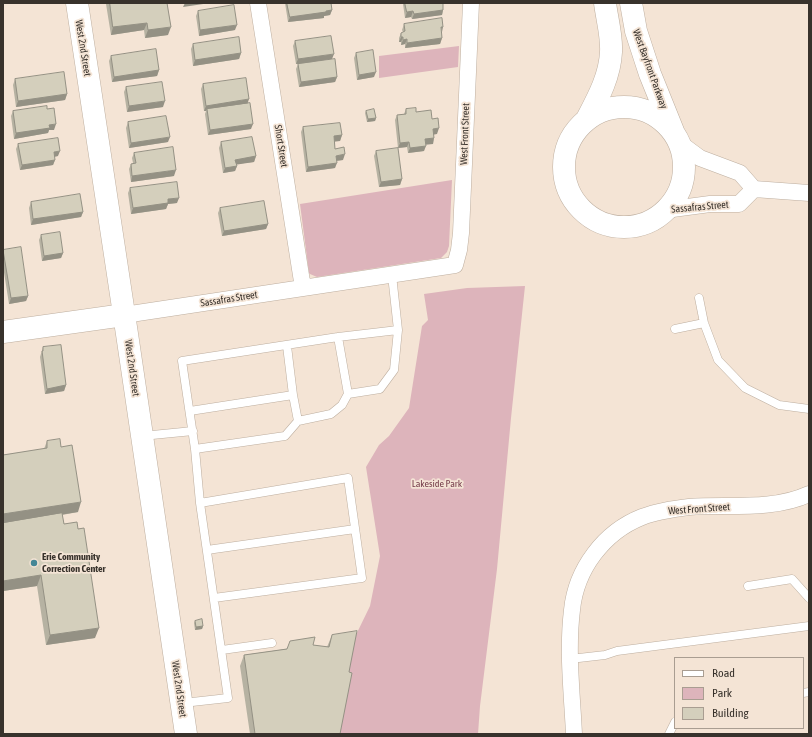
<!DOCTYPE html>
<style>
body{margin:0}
#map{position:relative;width:812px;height:737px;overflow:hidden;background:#f4e4d5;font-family:"Asap Condensed",sans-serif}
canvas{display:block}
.frame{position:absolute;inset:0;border:4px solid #38322c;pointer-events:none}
.legend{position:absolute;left:674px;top:657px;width:130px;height:72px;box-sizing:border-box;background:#f4e4d5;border:1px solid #a99d91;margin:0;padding:5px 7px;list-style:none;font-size:12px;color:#38322c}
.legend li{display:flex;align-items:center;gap:8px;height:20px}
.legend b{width:20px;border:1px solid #a99d91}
</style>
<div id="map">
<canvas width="812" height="737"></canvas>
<div class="frame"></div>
<ul class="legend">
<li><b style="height:5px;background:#fff"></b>Road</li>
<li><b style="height:11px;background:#ddb4bb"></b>Park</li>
<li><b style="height:11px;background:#d4cfbc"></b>Building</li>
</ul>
</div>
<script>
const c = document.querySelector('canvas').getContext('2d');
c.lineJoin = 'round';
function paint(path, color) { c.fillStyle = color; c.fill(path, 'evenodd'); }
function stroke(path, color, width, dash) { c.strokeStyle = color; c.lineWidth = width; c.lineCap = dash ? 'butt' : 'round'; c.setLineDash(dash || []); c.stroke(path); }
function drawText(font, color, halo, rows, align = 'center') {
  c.font = font + ' "Asap Condensed",sans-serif'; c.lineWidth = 3.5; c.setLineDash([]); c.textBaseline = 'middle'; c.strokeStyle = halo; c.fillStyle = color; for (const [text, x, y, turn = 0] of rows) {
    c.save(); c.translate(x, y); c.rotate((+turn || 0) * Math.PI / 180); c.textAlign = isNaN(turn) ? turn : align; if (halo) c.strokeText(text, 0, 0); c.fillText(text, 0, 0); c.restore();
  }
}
paint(new Path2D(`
 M459,46L458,67L379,78V56Z
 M452,180L449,246L447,252L441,258L317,277L310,274L309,273L300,204Z
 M525,286L511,418L497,569L480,706L478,734H338L353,641L370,606L380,556L366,467L379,445L389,436L409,408L422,326L428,320L424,294L467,288Z`), '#ddb4bb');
const lane = new Path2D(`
 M392,275L398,330
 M699,298L704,323L718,360L745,388L779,405L809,409
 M675,329L704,323
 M190,411L293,395
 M298,421L331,414L342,405L348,394
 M142,436L193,431
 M195,449L285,436L298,421L293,395L287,346
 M200,503L348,478L362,578L214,598
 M207,550L355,529
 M748,586L792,579L809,598
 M222,650L272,643
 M570,659L605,655L617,651L809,626
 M803,693L809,692
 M183,703L228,698L200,503L195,449L182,361L338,337L398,330L394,370L380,389L348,394L338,337
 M669,734L675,722`);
const street = new Path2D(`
 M258,3L303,288
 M677,141L700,158L740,173L754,189
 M665,210L710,204H739L754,189L809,193
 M124,315L455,265L459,250L461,233L471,3
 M574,734C572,693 567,651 572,610C576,569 604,532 642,517C657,511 673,509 689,507C728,504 772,511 809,494`);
const secondary = new Path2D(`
 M77,3L127,334L186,734
 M3,332L124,315`);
const highway = new Path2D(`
 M631,3L636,31L650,74L673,131
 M564 167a60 60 0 1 1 120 0a60 60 0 1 1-120 0Z
 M587,119C598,98 610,76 611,52C612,36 607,19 605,3`);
stroke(lane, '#bdae9f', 9);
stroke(street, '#bdae9f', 17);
stroke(secondary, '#bdae9f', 23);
stroke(highway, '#bdae9f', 23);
stroke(lane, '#fff', 8);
stroke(street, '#fff', 16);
stroke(secondary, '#fff', 22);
stroke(highway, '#fff', 22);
paint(new Path2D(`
 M107,3H167L168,35L145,38L144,30L111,35L106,4Z
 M285,3H331L332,10L330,15L324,16V18L288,22Z
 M403,3H443V10L442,15L412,19L411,17L405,18L403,4Z
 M198,11L235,30L199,36L196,16Z
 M404,24L441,32L442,38L440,44L405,48V44L401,45V42H399V38L401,33L403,32L402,30Z
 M295,41L332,59L312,62L337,77L335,82L299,87L296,69L298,64H296L293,46Z
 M193,44L241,53L239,59L193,66L191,49Z
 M356,53L374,77L357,80L354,58Z
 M111,56L159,70L157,76L112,82L109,61Z
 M15,79L67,94L65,100L16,107L13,85Z
 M203,84L248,103L251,129L208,135L205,114L206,111H204L201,89Z
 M126,87L163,107L127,112L124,92Z
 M47,109L54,130H49L48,133L14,139L11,116L13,111Z
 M406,109L416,112L432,119L437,134H434L433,144H425L424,151L408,153L407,147L398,148L395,120L397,115L404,114Z
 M366,111L376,118L375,121L367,122L365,113Z
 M128,122L168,142L129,148L126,128Z
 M303,127L342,135L340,141H335V149L343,160L336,161L335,168L306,172L301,132Z
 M221,142L256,156L254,162L236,164L237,166L235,171L223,173L219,148Z
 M18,144L58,156L54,157L55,160L53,165L20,170L16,149Z
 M376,151L402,179L400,185L379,187L374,156Z
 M134,153L174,176L131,182L129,169L131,164L133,163L132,158Z
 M130,188L177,203L168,204L166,209L131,214L128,193Z
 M31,202L83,212L81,217L31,225L29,208Z
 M220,208L268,224L266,229L222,236L218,213Z
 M41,235L63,253L61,258L42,261L39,240Z
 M3,251L28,296L26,301L9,304L3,266Z
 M43,347L66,385L64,391L45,394L40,357Z
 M47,441L61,447L78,512L62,515L64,524L78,529L95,638L46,645L37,586L3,591V455L44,449Z
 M195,621L203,626L202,629L195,630L194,623Z
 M332,635L349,672L340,734H250L240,666L244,655L313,645L327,647Z`), '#b6b2a2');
paint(new Path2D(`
 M185,3H210L183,7Z
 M332,10L330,15L324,16V18L288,22L290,17Z
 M443,10L442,15L412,19L414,14Z
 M413,11L411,17L405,18L407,12Z
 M147,23L144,30L111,35L113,27Z
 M237,25L235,30L199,36L200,30Z
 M171,27L168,35L145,38L148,30Z
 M441,27H443L442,32Z
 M401,37H403L401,42H399Z
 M442,38L440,44L405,48L407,43Z
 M407,39L405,44L401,45L403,40Z
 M241,53L239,59L193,66L195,60Z
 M334,54L332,59L296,64L298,59Z
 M159,70L157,76L112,82L114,77Z
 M376,72L374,77L357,80L359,75Z
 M337,77L335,82L299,87L301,82Z
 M67,94L65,100L16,107L18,101Z
 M249,99L247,105L207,109L206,111H204L206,106Z
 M165,101L163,107L127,112L129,106Z
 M376,118L375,121L367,122L368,119Z
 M56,124L54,130H49L48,133L14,139L16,133L49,125Z
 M253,124L251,129L208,135L210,130Z
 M439,128L437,134L432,135L433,129Z
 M342,135L340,141L332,142L334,136Z
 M170,137L168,142L129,148L131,143Z
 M434,138L433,144L423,145L425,139Z
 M409,142L407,147L398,148L400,143Z
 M426,146L424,151L408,153L410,148Z
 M60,151L58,156L52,157L54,152Z
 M345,154L343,160L334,161L336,156Z
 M256,156L254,162L234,165L235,160Z
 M55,160L53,165L20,170L22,165Z
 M337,163L335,168L306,172L308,167Z
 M237,166L235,171L223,173L225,168Z
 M176,170L174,176L131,182L132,176Z
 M402,179L400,185L379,187L381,182Z
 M179,198L177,203L168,204L166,209L131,214L133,208L168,199Z
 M83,212L81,217L31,225L33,219Z
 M268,224L266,229L222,236L224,231Z
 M63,253L61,258L42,261L44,256Z
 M28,296L26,301L9,304L11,298Z
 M66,385L64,391L45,394L47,389Z
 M81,502L78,512L3,524V514Z
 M41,575L37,586L3,591V581Z
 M203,626L202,629L195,630L196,627Z
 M99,628L95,638L46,645L50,635Z`), '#949184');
const building = new Path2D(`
 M110,3H167L171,27L148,30L147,23L113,27Z
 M287,3H331L332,10L326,11V12L290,17Z
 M405,3H443V10L414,14L413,11L407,12Z
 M234,5L237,25L200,30L198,11Z
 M442,18L443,27H441L442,38L407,43V39L403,40V37H401V33L405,31L404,24Z
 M331,36L334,54L298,59L295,41Z
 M239,37L241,53L195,60L193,44Z
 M156,49L159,70L114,77L111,56Z
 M373,50L376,72L359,75L356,53Z
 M335,59L337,77L301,82L298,64Z
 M64,72L67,94L18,101L15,79Z
 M246,78L249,99L206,106L203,84Z
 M162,82L165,101L129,106L126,87Z
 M250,103L253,124L210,130L207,109Z
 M47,106V109L54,108L56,124L49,125L50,128L16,133L13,111Z
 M416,108V112L431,110L432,119L438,118L439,128L433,129L434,138L425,139L426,146L410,148L409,142L400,143L397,115L406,114V109Z
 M374,109L376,118L368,119L366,111Z
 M166,116L170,137L131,143L128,122Z
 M340,123L342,135L334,136L335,149L344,147L345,154L336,156L337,163L308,167L303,127Z
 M252,137L256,156L235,160L237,166L225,168L221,142Z
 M58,138L60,151L54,152L55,160L22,165L18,144Z
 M173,147L176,170L132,176L131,164L136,163L134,153Z
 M398,148L402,179L381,182L376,151Z
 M177,182L179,198L168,199V203L133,208L130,188Z
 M80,194L83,212L33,219L31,202Z
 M264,201L268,224L224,231L220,208Z
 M60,232L63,253L44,256L41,235Z
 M21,247L28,296L11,298L3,250Z
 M61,345L66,385L47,389L42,351H43V347Z
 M60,439L61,447L72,445L81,502L3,514V455L47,448V441Z
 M62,513L64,524L77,522L78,529L84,528L99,628L50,635L41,575L3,581V523Z
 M202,619L203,626L196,627L195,621Z
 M357,631L349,672L352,673L340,734H255L244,655L287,649L290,641L315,637L313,645L329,647L332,635Z`);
paint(building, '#d4cfbc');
stroke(building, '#949184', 1);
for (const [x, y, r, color] of [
 [34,563,4,"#448796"]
]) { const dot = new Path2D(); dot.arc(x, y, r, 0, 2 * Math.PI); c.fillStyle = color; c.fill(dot); stroke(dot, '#f4e4d5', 1.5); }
drawText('10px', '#38322c', '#f4e4d5', [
 ["West 2nd Street",83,48,81],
 ["West Bayfront Parkway",650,69,70],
 ["West Front Street",465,134,-88],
 ["Short Street",281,146,81],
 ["Sassafras Street",700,207,-5],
 ["Sassafras Street",229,299,-9],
 ["West 2nd Street",132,368,82],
 ["West Front Street",699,509,-4],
 ["West 2nd Street",179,689,82]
]);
drawText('10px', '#763e4b', '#f4e4d5', [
 ["Lakeside Park",437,484]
]);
drawText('bold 10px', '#38322c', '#f4e4d5', [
 ["Erie Community",42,557],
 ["Correction Center",42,569]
], 'left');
</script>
